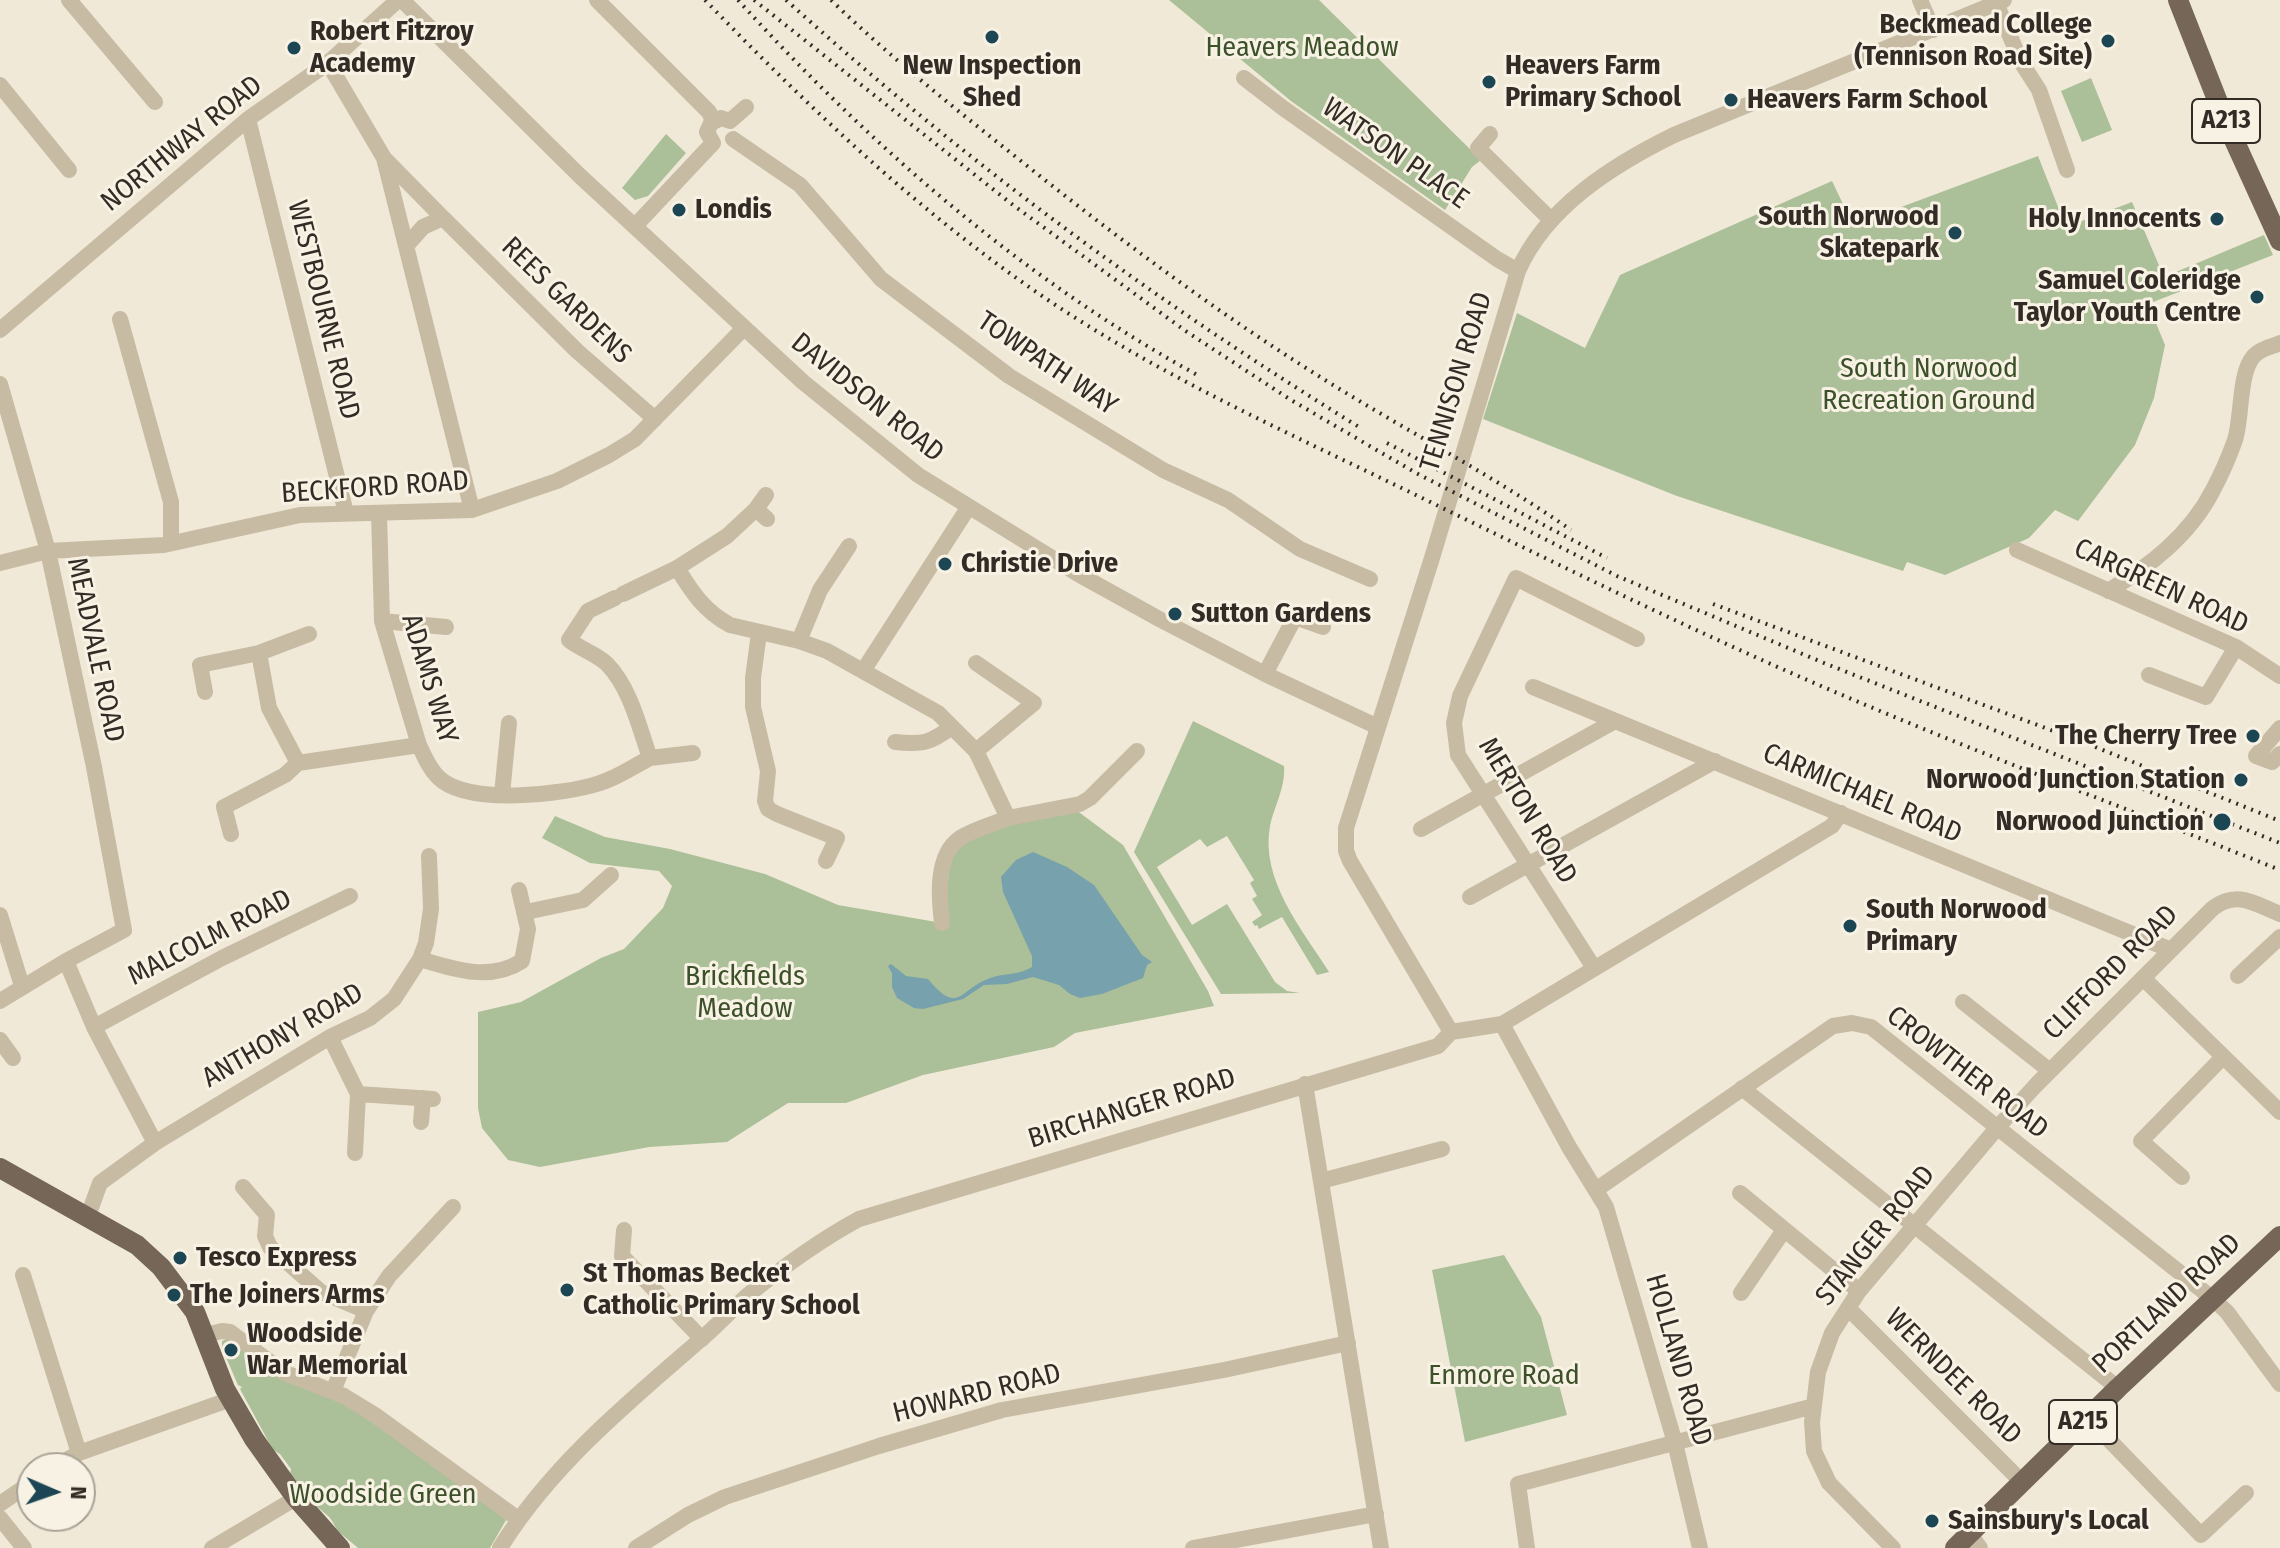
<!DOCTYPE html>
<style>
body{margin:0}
#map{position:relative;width:2280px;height:1548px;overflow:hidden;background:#f0e9d8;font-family:"Fira Sans Condensed",sans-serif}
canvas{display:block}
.north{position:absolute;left:16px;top:1452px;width:80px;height:80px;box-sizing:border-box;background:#f8f2e4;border:2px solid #a9a398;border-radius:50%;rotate:92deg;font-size:22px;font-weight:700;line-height:32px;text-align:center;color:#332c26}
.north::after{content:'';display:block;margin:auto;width:28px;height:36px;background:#1c4654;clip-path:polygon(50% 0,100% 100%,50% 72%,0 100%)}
</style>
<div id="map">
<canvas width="2280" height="1548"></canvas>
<div class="north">N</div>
</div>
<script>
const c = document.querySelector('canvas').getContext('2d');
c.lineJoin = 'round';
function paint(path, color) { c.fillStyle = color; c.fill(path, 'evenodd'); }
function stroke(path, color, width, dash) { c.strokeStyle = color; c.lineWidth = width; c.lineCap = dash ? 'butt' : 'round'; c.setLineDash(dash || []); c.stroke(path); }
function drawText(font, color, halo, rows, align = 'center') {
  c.font = font + ' "Fira Sans Condensed",sans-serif'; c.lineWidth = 6; c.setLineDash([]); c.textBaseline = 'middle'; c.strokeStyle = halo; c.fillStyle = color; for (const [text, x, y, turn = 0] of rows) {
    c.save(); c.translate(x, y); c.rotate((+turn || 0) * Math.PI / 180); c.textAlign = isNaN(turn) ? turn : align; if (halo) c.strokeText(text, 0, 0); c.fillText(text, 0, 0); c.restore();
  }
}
paint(new Path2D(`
 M1169,0H1319L1481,160L1472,167L1445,210L1291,101Z
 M2091,78L2112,130L2082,142L2061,91Z
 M666,134L686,153L648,196L635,200L622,188Z
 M2038,156L2066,227L2132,202L2164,277L2264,235L2273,255L2148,304L2165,345L2154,398L2135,445L2078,521L2055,510L2029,538L1945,575L1907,562L1903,571L1677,496L1483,419L1517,313L1585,348L1620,275L1832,181L1853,225Z
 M1193,721L1284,766C1286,786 1274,807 1270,826C1260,880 1302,929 1329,972L1317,975L1282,917L1259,929L1257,925L1255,926L1252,922L1262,915L1252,899L1257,896L1250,883L1254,880L1227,836L1207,847L1200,839L1157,867L1192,925L1227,904L1275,982L1287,991L1300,993L1221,994L1134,852Z
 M1076,810L1123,845L1208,991L1214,1006L1075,1033L1054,1047L923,1075L846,1103H788L727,1142L649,1147L540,1167L508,1160L482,1128L478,1108V1012L521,1002L601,958L624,949L663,908L672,886L659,871L590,863L542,838L555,816L605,837L670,849L765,874L838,905L942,923L954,835Z
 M1504,1255L1541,1317L1567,1415L1465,1442L1432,1270Z
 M227,1339L351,1408L505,1514L506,1520L490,1548H358C352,1543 345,1537 339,1532C335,1528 333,1520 328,1516C315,1505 300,1491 290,1476L291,1469L280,1454L273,1450L240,1389L242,1387L238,1385L222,1348V1341Z`), '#abbf98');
paint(new Path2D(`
 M1033,852L1067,867L1094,885L1142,955L1152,962L1147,965L1143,978L1102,994L1080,998L1070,994L1059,985L1033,977L1007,984L984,985L963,999L923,1009L914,1008L897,998L892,987V973L888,966L891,964L906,976L928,979C959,1016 958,990 990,978C1004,973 1020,975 1032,967V956L1003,892L1001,877L1016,860Z`), '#77a1ad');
stroke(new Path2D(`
 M69,0L155,102
 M402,0L580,176L803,382L918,475L1078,574L1161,620L1265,674L1378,727
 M597,0L709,112L713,121
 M1920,0L1933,30
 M1996,3L2021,62L2039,90L2067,170
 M328,63L384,158
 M1244,78L1283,108L1497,259L1518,271
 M0,85L69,170
 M248,119L346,513
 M730,121L746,107
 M1490,134L1478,148L1551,220
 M733,139L800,185L881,279L1009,376L1163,470L1228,500L1300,549L1370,579
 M713,143L707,132L711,123L721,118L730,121
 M443,218L577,351L655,419
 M635,226L713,143
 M408,244L423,227L443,218L384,158L472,510
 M120,319L171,502V543
 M0,330L248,119L328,63L398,0
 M0,384L48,551L94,767L124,930L66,961L0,1001
 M756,509L766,495
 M379,513L382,621L419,745C424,756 429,768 438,777C466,806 564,795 600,783C617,778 634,766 650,758C639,727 631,689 607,664C597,654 580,649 569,640L588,611L615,598
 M767,519L756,509L727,536L677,568C692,592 704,611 730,625L799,641L827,651L938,713L976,751L1008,818C993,824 974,829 960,838C935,855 939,898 942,923
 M2017,550L2236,647L2280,676
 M0,563L48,551L164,545L300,515L472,510L557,481L609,455L635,439L744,328
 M2108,591C2150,566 2190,535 2213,490C2221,475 2229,457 2235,440C2242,418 2239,373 2253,357C2259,349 2271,347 2280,343
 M623,594L677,568
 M382,621L446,627
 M759,633L753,678V707L768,771L765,801L768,809L777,814L837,838L826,861
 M799,641L820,590L849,546
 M259,653L309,634
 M976,663L1034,703L976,751
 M863,671L968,508
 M1265,674L1295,617L1323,627
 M2149,675L2206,697L2236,647
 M1533,687L2171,950
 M205,692L200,665L259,653L269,708L298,763
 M2280,728L2256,756L2272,762L2280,754
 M895,742C923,745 930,743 952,727
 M650,758L693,753
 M502,794L509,723
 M1008,818L1080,804L1090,798L1137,751
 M1421,829L1615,721
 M231,834L224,807L285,775L298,763L419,745
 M1470,897L1715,761
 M526,912L583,900L611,875
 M0,915L22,986
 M420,959C453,969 490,982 522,961L528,929L519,890
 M66,961L94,1027L155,1143
 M1594,968L1458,755L1454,723L1460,696L1516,578L1637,639
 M2238,976L2280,937
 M2143,978L2280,1112
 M1963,1002L2050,1071
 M1502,1024L1569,1147L1606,1207L1675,1443L1700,1548
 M94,1027L222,958L350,896
 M1451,1032L1350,861L1346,851V828L1432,558L1518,271C1546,207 1613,165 1674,135L2004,0
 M330,1037L358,1094L355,1153
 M0,1040L13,1058
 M1305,1084L1381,1548
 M1742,1088L2118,1388
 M358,1094L433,1099
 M421,1122L423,1098
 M2182,1177L2141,1141L2223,1057
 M1321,1181L1442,1149
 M243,1187L267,1215L265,1236L270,1247L321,1292L366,1311
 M1597,1189L1833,1026L1852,1023L1871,1027L2213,1299L2227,1312L2280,1384
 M1740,1193L1859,1291
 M88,1216L100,1183L155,1143L330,1037L370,1018L394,999L420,959L426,943L431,909L429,856
 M624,1230L622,1256L702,1339
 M23,1275L79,1453
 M1741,1293L1784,1230
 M1848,1308L2022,1482
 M205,1335L222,1331L230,1332L283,1372L344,1396L375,1415L518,1519
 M333,1391L366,1311L389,1276L453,1207
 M2088,1418L2201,1535L2246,1493
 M52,1468L79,1453L231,1399
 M0,1504L32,1482
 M0,1518L24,1548
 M1969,1533L1980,1548
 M212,1548L296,1498
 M500,1548C550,1467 627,1403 699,1341C716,1327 731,1310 748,1295C783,1267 820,1240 859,1219L1438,1046L1451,1032L1502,1024L1832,826L1841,813
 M636,1548L688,1515L725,1497L879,1446L1002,1410L1224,1370L1348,1343
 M1193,1548L1376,1514
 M1527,1548L1518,1484L1814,1406
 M1893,1548L1829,1483L1814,1451L1812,1422L1818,1372L1832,1333L1859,1291L1997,1128L2036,1085L2213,908C2238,890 2255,904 2280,914`), '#c8bba4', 16);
stroke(new Path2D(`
 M2178,0L2225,120L2280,241
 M0,1168L137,1245L161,1267L195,1312L225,1389L254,1439L296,1498L340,1548
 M1955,1548L2118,1388L2280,1236`), '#756657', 20);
stroke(new Path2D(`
 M705,0C811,110 921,214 1048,300C1164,378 1293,435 1418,496C1541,556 1664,617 1789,672C1950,743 2116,804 2280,870
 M738,0C871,147 1027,282 1201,377
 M754,0L1013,205L1187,332L1291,400L1416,473L1617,576L1824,663L2280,843
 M786,0C963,160 1156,302 1359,427
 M831,0C894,61 962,114 1031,169C1123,242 1217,312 1317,375C1401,428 1489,473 1571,530
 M1387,443L1607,558
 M1713,604L2083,742L2280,821`), '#332c26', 4, [2, 6]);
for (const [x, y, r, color] of [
 [992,37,8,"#1c4654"],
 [2108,41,8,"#1c4654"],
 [294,48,8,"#1c4654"],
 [1489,82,8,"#1c4654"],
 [1731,100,8,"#1c4654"],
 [679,210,8,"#1c4654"],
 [2217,219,8,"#1c4654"],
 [1955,233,8,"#1c4654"],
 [2257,297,8,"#1c4654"],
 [945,564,8,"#1c4654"],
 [1175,614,8,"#1c4654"],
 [2253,736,8,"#1c4654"],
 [2241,780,8,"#1c4654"],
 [2222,822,10,"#1c4654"],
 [1850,926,8,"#1c4654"],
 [180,1258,8,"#1c4654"],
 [567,1290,8,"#1c4654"],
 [174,1295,8,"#1c4654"],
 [231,1350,8,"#1c4654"],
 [1932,1521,8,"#1c4654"]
]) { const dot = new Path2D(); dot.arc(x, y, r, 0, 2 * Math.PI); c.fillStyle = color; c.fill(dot); stroke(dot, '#f8f2e4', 3); }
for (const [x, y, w] of [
 [2226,121,68],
 [2083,1422,68]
]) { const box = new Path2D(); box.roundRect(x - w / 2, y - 22, w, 44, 6); c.fillStyle = '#f8f2e4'; c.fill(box); stroke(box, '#332c26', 2); }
drawText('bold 26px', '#332c26', null, [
 ["A213",2226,121],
 ["A215",2083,1422]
]);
drawText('bold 28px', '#332c26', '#f8f2e4', [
 ["Beckmead College",2092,25,"right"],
 ["(Tennison Road Site)",2092,57,"right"],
 ["Robert Fitzroy",310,32],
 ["Academy",310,64],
 ["New Inspection",992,66,"center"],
 ["Shed",992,98,"center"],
 ["Heavers Farm",1505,66],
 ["Primary School",1505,98],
 ["Heavers Farm School",1747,100],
 ["Londis",695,210],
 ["South Norwood",1939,217,"right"],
 ["Skatepark",1939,249,"right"],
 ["Holy Innocents",2201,219,"right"],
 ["Samuel Coleridge",2241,281,"right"],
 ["Taylor Youth Centre",2241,313,"right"],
 ["Christie Drive",961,564],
 ["Sutton Gardens",1191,614],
 ["The Cherry Tree",2237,736,"right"],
 ["Norwood Junction Station",2225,780,"right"],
 ["Norwood Junction",2204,822,"right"],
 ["South Norwood",1866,910],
 ["Primary",1866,942],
 ["Tesco Express",196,1258],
 ["St Thomas Becket",583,1274],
 ["Catholic Primary School",583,1306],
 ["The Joiners Arms",190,1295],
 ["Woodside",247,1334],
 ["War Memorial",247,1366],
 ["Sainsbury's Local",1948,1521]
], 'left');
drawText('28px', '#3c512a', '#f8f2e4', [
 ["Heavers Meadow",1302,48],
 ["South Norwood",1929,369],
 ["Recreation Ground",1929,401],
 ["Brickfields",745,977],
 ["Meadow",745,1009],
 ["Enmore Road",1504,1376],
 ["Woodside Green",383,1495]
]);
drawText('28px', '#332c26', '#f8f2e4', [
 ["NORTHWAY ROAD",182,144,-39],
 ["WATSON PLACE",1395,154,35],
 ["REES GARDENS",566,301,44],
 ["WESTBOURNE ROAD",323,310,76],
 ["TOWPATH WAY",1047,364,34],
 ["TENNISON ROAD",1457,382,-73],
 ["DAVIDSON ROAD",867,398,39],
 ["BECKFORD ROAD",375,488,-4],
 ["CARGREEN ROAD",2161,587,25],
 ["MEADVALE ROAD",95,650,78],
 ["ADAMS WAY",429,679,73],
 ["CARMICHAEL ROAD",1862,794,23],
 ["MERTON ROAD",1527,811,59],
 ["MALCOLM ROAD",210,938,-27],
 ["CLIFFORD ROAD",2111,973,-45],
 ["ANTHONY ROAD",283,1036,-30],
 ["CROWTHER ROAD",1967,1073,38],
 ["BIRCHANGER ROAD",1132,1109,-17],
 ["STANGER ROAD",1876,1236,-51],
 ["PORTLAND ROAD",2167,1304,-43],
 ["HOLLAND ROAD",1678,1360,74],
 ["WERNDEE ROAD",1953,1377,45],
 ["HOWARD ROAD",977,1394,-14]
]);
</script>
